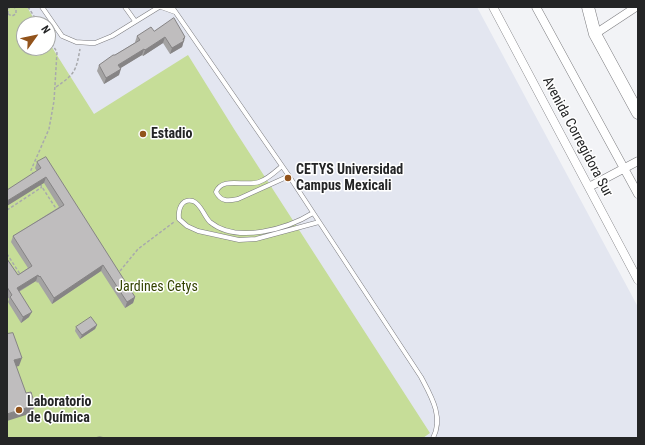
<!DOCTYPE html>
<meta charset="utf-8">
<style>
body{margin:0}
#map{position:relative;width:645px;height:445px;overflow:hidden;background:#f2f3f6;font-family:"Roboto Condensed",sans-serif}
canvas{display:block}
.frame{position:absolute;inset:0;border:8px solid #242526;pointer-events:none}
.north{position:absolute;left:16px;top:16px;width:40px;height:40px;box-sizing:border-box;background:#fff;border:1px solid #a7a8a8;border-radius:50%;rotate:57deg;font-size:11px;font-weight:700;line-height:16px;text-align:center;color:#242526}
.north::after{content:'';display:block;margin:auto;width:14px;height:18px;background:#92531b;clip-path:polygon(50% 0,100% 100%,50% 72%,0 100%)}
</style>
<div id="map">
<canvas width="645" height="445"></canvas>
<div class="frame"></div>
<div class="north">N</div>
</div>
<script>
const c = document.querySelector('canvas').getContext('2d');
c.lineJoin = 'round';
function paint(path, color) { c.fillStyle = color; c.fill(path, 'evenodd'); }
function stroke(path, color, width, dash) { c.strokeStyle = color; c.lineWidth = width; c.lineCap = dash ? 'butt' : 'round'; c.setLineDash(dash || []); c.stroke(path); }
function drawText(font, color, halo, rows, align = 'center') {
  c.font = font + ' "Roboto Condensed",sans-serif'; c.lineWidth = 3; c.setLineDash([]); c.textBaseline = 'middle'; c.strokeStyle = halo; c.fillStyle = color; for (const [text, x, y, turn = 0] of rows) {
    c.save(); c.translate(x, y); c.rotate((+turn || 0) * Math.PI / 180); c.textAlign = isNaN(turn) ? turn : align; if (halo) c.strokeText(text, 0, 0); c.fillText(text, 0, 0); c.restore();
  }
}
paint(new Path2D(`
 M7,7H477L638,307V438H7ZM24,24H48V48H24Z`), '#e3e6f0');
paint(new Path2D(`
 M7,7H27L37,24H24V48H48V41L94,114L188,55L234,129L430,433L423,438H7Z`), '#c6dd98');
const lane = new Path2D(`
 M42,7L62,36L76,42L90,43H95L112,36L159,7
 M125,7L135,21
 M161,7L175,12
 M172,7L289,176L421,377C431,396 444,417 433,438
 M282,166C275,172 268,179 259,182C245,187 222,176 216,192C221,202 228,201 238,199L289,176
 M313,213C287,229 237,244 210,222C204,216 201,204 193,201C181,198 178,210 179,219L187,226L198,231L239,240L256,239L319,222`);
const street = new Path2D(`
 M493,7L638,280
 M536,7L638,194
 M595,34L636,7
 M589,187L638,161`);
const secondary = new Path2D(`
 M588,7L595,34L638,113`);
stroke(lane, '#7d7d80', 5);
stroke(street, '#7d7d80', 9);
stroke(secondary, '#7d7d80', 13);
stroke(new Path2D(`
 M28,7L39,24
 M8,14L12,16L16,14V9L14,7
 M8,14V9L10,7
 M56,87C75,74 76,71 80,49
 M34,175L31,170L49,129L54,101L57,52L48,38
 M40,184L57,210
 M7,210L42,187
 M7,254L20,274
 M120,271L138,249L174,222`), '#a8a9ac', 1.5, [3, 2]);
stroke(lane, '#fff', 4);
stroke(street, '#fff', 8);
stroke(secondary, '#fff', 12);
paint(new Path2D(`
 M154,31L185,37L182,47L170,54L163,43L143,56L142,55L120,68L119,75L104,84L97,71L99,65L136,42H135L137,36Z
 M37,162L135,297L133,303L125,308L101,271L52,304L38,282L37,283L36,281L19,292L29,317L21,323L8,302L9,299L7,296V259L18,275L28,268L11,242L13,236L59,207L44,183L35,168Z
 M97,325L95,329L80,339L75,331L76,327Z`), '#a4a3a3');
paint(new Path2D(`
 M165,37L163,43L143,56L145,50Z
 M185,37L182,47L170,54L172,48Z
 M144,49L142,55L116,71L118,65Z
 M121,69L119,75L104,84L106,78Z
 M46,177L44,183L7,206V201Z
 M103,265L101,271L52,304L54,298Z
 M38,275L36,281L14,294L17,288Z
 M135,297L133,303L125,308L127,302Z
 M32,312L29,317L21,323L23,317Z
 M97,325L95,329L80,339L82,335Z
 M22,358L19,366L11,368L14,360Z
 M35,405L32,413L7,421V414Z`), '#868485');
const building = new Path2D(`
 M174,18L185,37L183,39L184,41L172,48L165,37L145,50L144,49L118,65L121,69L106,78L99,65L113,55H115L140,40L137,36L151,27L154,31Z
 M46,157L135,297L127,302L103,265L54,298L40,276L39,277L38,275L17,288L32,312L23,317L10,297L12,295L7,287V259L18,275L32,266L13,236L64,205L46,177L7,201V190L41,168L37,162Z
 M91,317L97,325L82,335L76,327Z
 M13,333L22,358L14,360L26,393L31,392L35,405L7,414V334Z
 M100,437L106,438H94Z`);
paint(building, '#bfbdbe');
stroke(building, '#868485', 1);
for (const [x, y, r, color] of [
 [143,134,4,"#92531b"],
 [288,178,4,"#92531b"],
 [19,410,4,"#92531b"]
]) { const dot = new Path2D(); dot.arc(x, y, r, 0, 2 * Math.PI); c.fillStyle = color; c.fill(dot); stroke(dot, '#fff', 1.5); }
drawText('bold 14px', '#242526', '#fff', [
 ["Estadio",151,134],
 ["CETYS Universidad",296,170],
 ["Campus Mexicali",296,186],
 ["Laboratorio",27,402],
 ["de Química",27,418]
], 'left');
drawText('14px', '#242526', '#fff', [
 ["Avenida Corregidora Sur",577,137,62]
]);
drawText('14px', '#344302', '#fff', [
 ["Jardines Cetys",157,287]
]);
</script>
